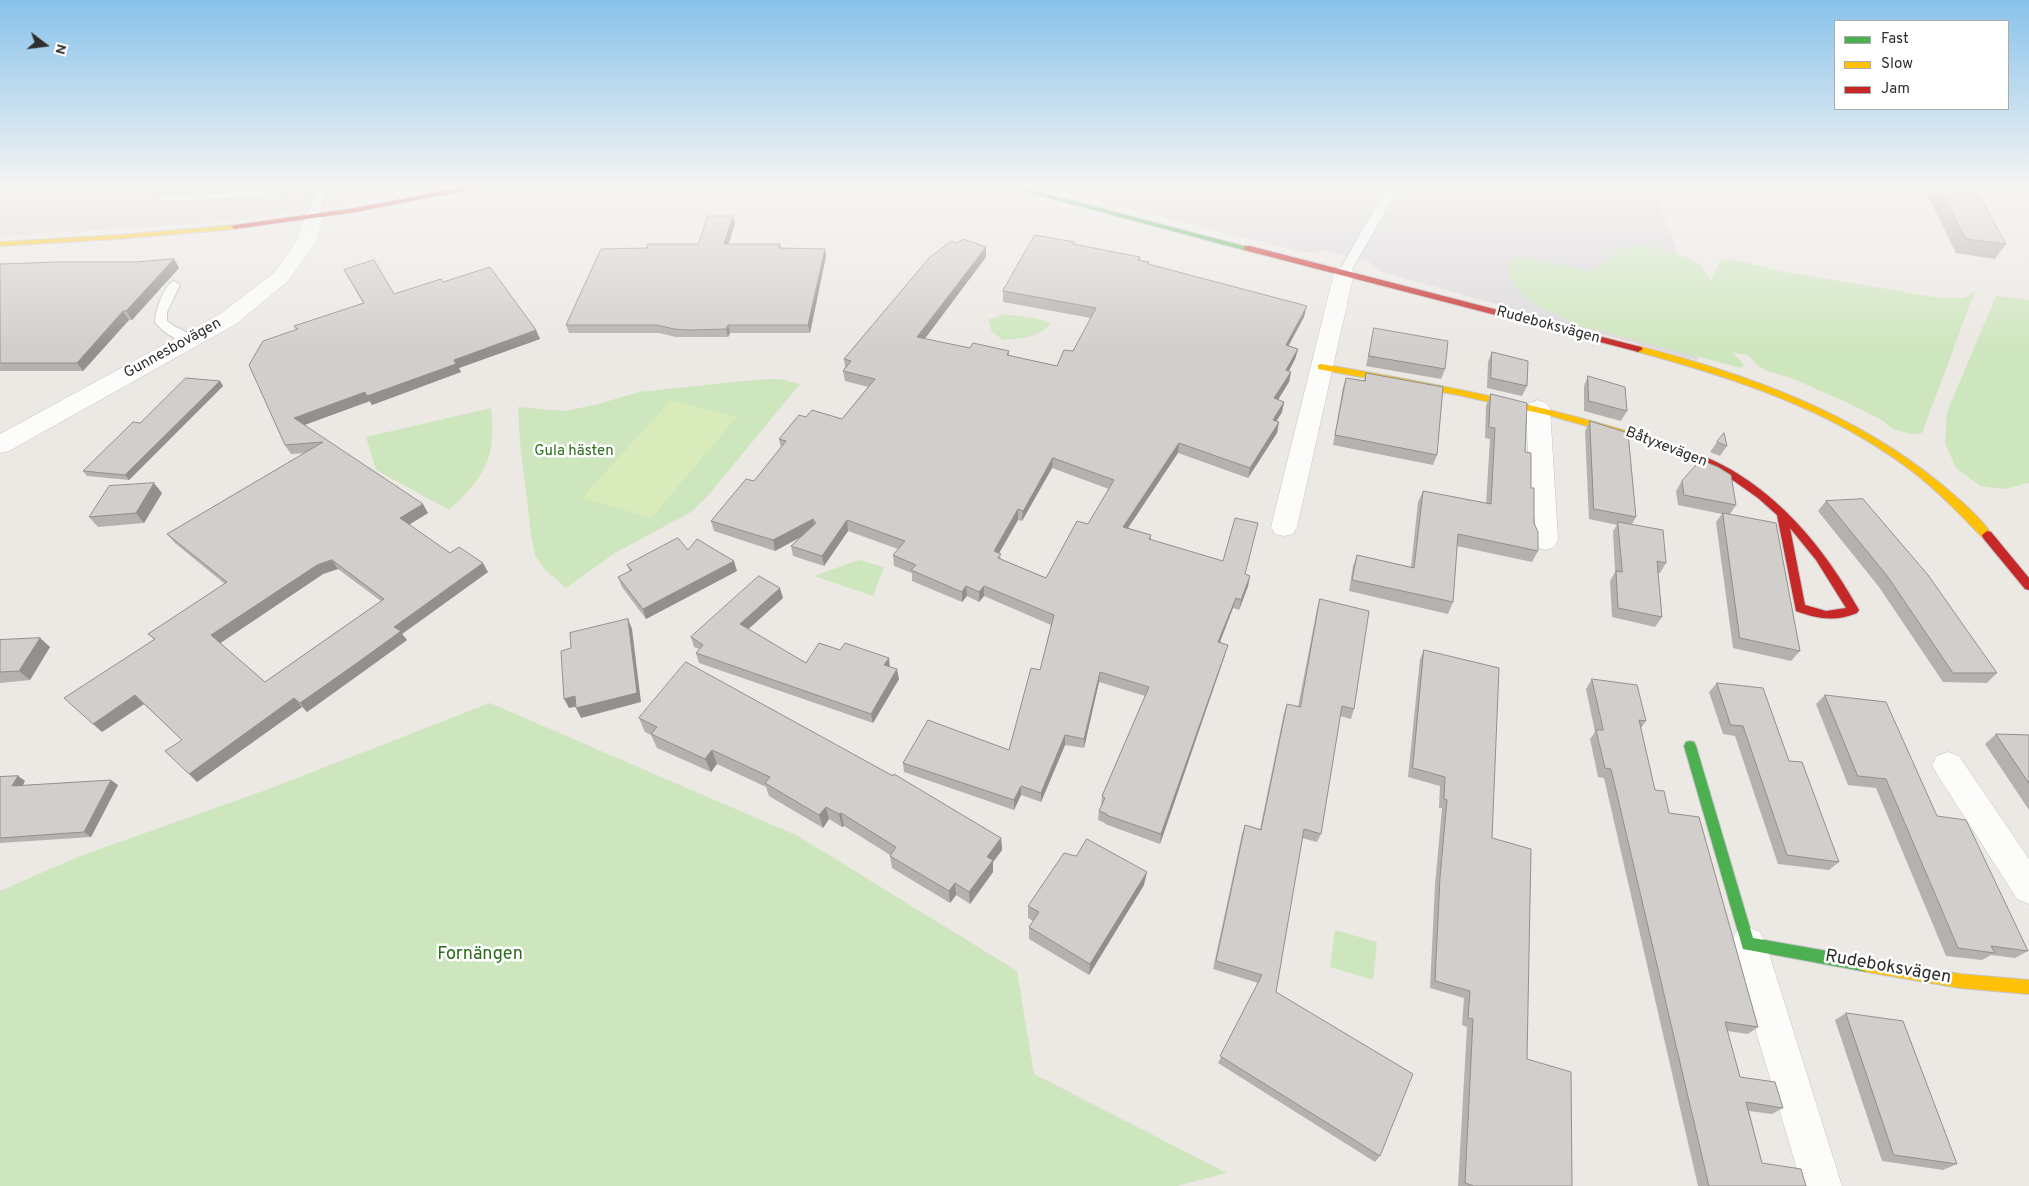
<!DOCTYPE html>
<meta charset="utf-8">
<style>
body{margin:0}
#map{position:relative;width:2029px;height:1186px;overflow:hidden;background:#ece8e4;font-family:Overpass,sans-serif}
canvas{display:block}
.legend{position:absolute;left:1834px;top:20px;width:175px;height:90px;box-sizing:border-box;background:#fff;border:1px solid #ababab;margin:0;padding:6px 9px;list-style:none;font-size:15px;color:#2e2e2e}
.legend li{display:flex;align-items:center;gap:10px;height:25px}
.legend b{width:25px;border:1px solid #ababab}
.north{position:absolute;left:20px;top:20px;width:50px;height:50px;-webkit-text-stroke:4px #fff;paint-order:stroke;rotate:105deg;font-size:14px;font-weight:700;line-height:20px;text-align:center;color:#2e2e2e}
.north::after{content:'';display:block;margin:auto;width:18px;height:22px;background:#2e2e2e;clip-path:polygon(50% 0,100% 100%,50% 72%,0 100%)}
</style>
<div id="map">
<canvas width="2029" height="1186"></canvas>
<ul class="legend">
<li><b style="height:6px;background:#4caf50"></b>Fast</li>
<li><b style="height:6px;background:#ffc107"></b>Slow</li>
<li><b style="height:6px;background:#c62828"></b>Jam</li>
</ul>
<div class="north">N</div>
</div>
<script>
const c = document.querySelector('canvas').getContext('2d');
c.lineJoin = 'round';
function paint(path, color) { c.fillStyle = color; c.fill(path, 'evenodd'); }
function stroke(path, color, width, dash) { c.strokeStyle = color; c.lineWidth = width; c.lineCap = dash ? 'butt' : 'round'; c.setLineDash(dash || []); c.stroke(path); }
function drawText(font, color, halo, rows, align = 'center') {
  c.font = font + ' Overpass,sans-serif'; c.lineWidth = 5; c.setLineDash([]); c.textBaseline = 'middle'; c.strokeStyle = halo; c.fillStyle = color; for (const [text, x, y, turn = 0] of rows) {
    c.save(); c.translate(x, y); c.rotate((+turn || 0) * Math.PI / 180); c.textAlign = isNaN(turn) ? turn : align; if (halo) c.strokeText(text, 0, 0); c.fillText(text, 0, 0); c.restore();
  }
}
paint(new Path2D(`
 M0,185H440L238,221L0,236Z
 M1036,185H1651L1675,244L1698,361L1382,272L1368,261L1327,251L1302,252Z`), '#dcd9db');
paint(new Path2D(`
 M1647,245L1689,258L1701,265L1711,281L1720,261L1732,259L1780,271L1940,298H1964L1975,291L1922,433L1911,434L1893,429L1882,420L1848,403L1791,378L1767,371L1757,365L1748,355L1733,353L1744,365L1741,368L1582,326L1538,306L1519,291L1507,272L1509,263L1519,256L1587,271L1598,268L1617,250Z
 M1996,296L2029,300V483L2004,489L1980,486L1956,468L1945,443L1947,412Z
 M1003,314L1035,318L1051,323C1039,338 1021,338 1003,340L992,332L988,320Z
 M763,379H780L800,384L706,498L691,512L615,553L566,588L544,569L535,555L531,535L520,442L518,407L564,411L595,405L639,392Z
 M491,408C497,456 485,478 449,510L376,470L366,437Z
 M859,560L884,567L873,596L814,576Z
 M490,703L798,836L1017,971L1034,1074L1227,1173L1177,1186H0V891L80,856L266,790Z
 M1335,930L1377,942L1373,980L1330,967Z`), '#cee6be');
paint(new Path2D(`
 M671,400L737,417L651,518L582,498Z`), '#d9eabb');
const lane = new Path2D(`
 M286,185H328L317,219H309L307,217L316,188L223,199L164,201L158,198L164,195L223,193Z
 M1388,185H1400L1350,273L1344,277L1340,276L1338,273Z
 M174,281L180,285L167,312V321L174,326L196,337L198,340L196,343C183,346 162,332 155,322C155,312 164,284 174,281Z`);
const street = new Path2D(`
 M313,211L320,213L323,217L316,242L288,281L236,324L9,451L0,453V434L220,314L274,273L296,242L306,213Z
 M1344,267L1351,269L1354,273L1297,527L1293,534L1284,536L1275,534L1271,527L1334,273L1337,269Z
 M1538,400L1546,403L1550,408L1558,540L1554,547L1545,550L1536,547L1532,540L1526,408L1530,403Z
 M1948,752L1959,756L2029,859V904L2017,899L1937,774L1932,765L1937,756Z
 M1748,927L1760,932L1766,944L1842,1186H1802L1730,944L1736,932Z`);
const fast = new Path2D(`
 M1000,185H1013L1251,248L1244,250Z
 M1690,741L1694,742L1696,746L1753,938L1867,958L1872,960L1874,965L1872,970L1867,972L1743,949L1684,746L1686,742Z`);
const slow = new Path2D(`
 M235,225L239,227L238,229L117,239L0,246V242L117,235Z
 M1638,346C1747,374 1853,412 1941,484C1956,497 1982,518 1992,535L1991,538H1983C1959,513 1936,489 1908,468C1828,408 1731,377 1635,351L1633,349Z
 M1321,364C1444,385 1565,409 1684,449L1685,451L1680,454L1633,439L1548,415L1458,395L1318,369V365Z
 M1867,958L1960,974L2029,980V994L1960,988L1867,972L1862,970L1860,965L1862,960Z`);
const jam = new Path2D(`
 M472,185H488L484,187L356,212L235,229L231,227L235,225L356,208Z
 M1244,246H1250L1641,347L1643,349L1638,352L1635,351L1244,250Z
 M1680,448C1761,471 1820,539 1859,610L1857,613C1835,622 1818,619 1796,611L1777,515L1758,498L1734,481L1676,453L1675,451ZM1790,528L1816,560L1846,608L1826,611L1805,605Z
 M1987,531L1991,532L2029,578V590L2025,589L1983,538L1982,535Z`);
stroke(lane, '#c5c4c5', 2);
stroke(street, '#c5c4c5', 1);
stroke(fast, '#c5c4c5', 2);
stroke(slow, '#c5c4c5', 2);
stroke(jam, '#c5c4c5', 2);
paint(lane, '#fcfcfb');
paint(street, '#fcfcfb');
paint(fast, '#4caf50');
paint(slow, '#ffc107');
paint(jam, '#c62828');
paint(new Path2D(`
 M1930,185H1973L2006,244L1995,259L1956,253L1926,192Z
 M735,223L729,244H780L781,248L825,249L826,256L810,333H730L728,337H676L659,333H569L566,325L647,248L698,244Z
 M957,243L986,247V257L924,339L970,348L1009,351V356L1057,366L1073,351L1091,318L1003,302V291L1075,245L1140,257V261L1149,262V265L1304,317L1288,346L1298,349L1295,359L1289,371L1291,372L1289,382L1278,400L1284,402L1282,412L1276,421L1279,422L1277,433L1248,478L1178,453L1128,528L1151,535V540L1250,576L1248,586L1239,610L1233,608L1220,642L1228,645L1225,655L1160,844L1105,824V823L1098,820L1099,811L1101,806L1102,796L1145,696L1099,682L1084,748L1065,745L1041,802L1021,795L1014,810L904,772L903,763L1009,750L1040,670L1051,625L984,596L979,602L967,596L962,602L912,581V573L894,566L893,555L898,549L848,531L824,566L793,556L791,546L801,537L775,551L714,531L711,521L754,481L781,448L779,439L806,417L842,419L868,387L845,381L843,371L845,368L844,359ZM1052,468L1109,489L1088,524L1046,578L1001,559L999,553L1018,520L1022,521Z
 M174,259L179,268L132,320H129L83,371H0V264L136,262Z
 M344,270L394,294L443,282L536,330L540,339L459,368L461,372L372,405L370,401L304,425L428,513L409,525L450,553L488,572L402,634L407,640L363,672L307,712L302,707L197,782L182,740L144,704L102,732L154,639L148,634L225,584L175,543L167,534L306,453L291,454L285,445L296,330L294,326L363,303ZM338,569L381,601L265,682L220,643L323,574Z
 M1374,328L1445,369L1441,379L1366,366L1372,338Z
 M1492,352L1527,386L1522,396L1487,388L1488,362Z
 M1366,373L1437,455L1433,465L1333,445L1343,387L1346,378L1364,381Z
 M1588,376L1627,411L1621,421L1584,411V386Z
 M220,381L223,386L129,480L87,476L83,471L140,423Z
 M1491,394L1525,452L1531,488L1538,551L1532,562L1457,546L1453,602L1448,614L1349,591L1353,566L1357,555L1411,567L1418,502L1423,491L1486,504L1490,439L1485,438L1486,406Z
 M1590,421L1636,517L1632,524L1666,563L1660,573H1658L1662,617L1655,627L1612,617L1610,581L1615,572L1613,531L1617,525L1589,519L1585,431Z
 M1717,442L1727,446L1720,456L1710,452Z
 M1682,481L1736,505L1730,514L1800,651L1791,661L1733,648L1716,522L1722,514L1678,505L1676,491Z
 M162,493L144,523L98,527L89,517Z
 M1826,501L1997,673L1987,683L1943,682L1879,587L1818,511Z
 M688,550L737,571L646,619L622,587L618,577L630,572L627,565Z
 M783,598L748,629L806,663L890,667L899,679L873,723L699,663L696,653L699,649L694,647L691,637Z
 M1320,599L1354,709L1351,719L1340,716L1321,834L1317,842L1302,838L1276,992L1380,1156L1375,1162L1218,1063L1258,983L1213,969L1242,834L1245,825L1260,829L1284,713L1287,704L1298,707L1317,609Z
 M40,638L50,647L30,680L0,683V640Z
 M1424,650L1492,838L1527,1059L1572,1186H1458L1467,1027L1462,1025L1464,998L1430,988L1435,885L1442,808H1439L1440,786L1408,777L1420,659Z
 M1592,679L1646,721L1641,728L1655,790L1669,813L1758,1027L1748,1034L1727,1031L1740,1077L1783,1108L1772,1114L1749,1111L1762,1163L1806,1186H1698L1604,778L1598,777L1590,739L1595,732L1586,689Z
 M1717,683L1789,761L1839,862L1829,870L1778,864L1735,736L1723,734L1709,692Z
 M1825,695L1937,816L2028,951L2015,958L1991,955L1982,960L1946,956L1876,788L1848,785L1816,704Z
 M639,718L1001,838L1002,850L993,862V872L970,904L956,895L950,903L892,868L890,856V855L844,826L842,827L829,819L823,828L769,796L766,787L717,764L711,772L657,748L651,735L645,732Z
 M1996,734L2029,735V810L1985,744Z
 M18,776L25,781L22,786L118,785L91,837L0,843V777Z
 M1076,856L1144,885L1089,975L1029,939V927L1033,921L1028,918V906Z
 M1846,1013L1957,1164L1943,1170L1882,1161L1835,1020Z`), '#b4b1af');
paint(new Path2D(`
 M733,216L735,223L726,251L724,244Z
 M986,247V257L918,348L917,337Z
 M825,249L826,256L810,333L808,325Z
 M174,259L179,268L132,320L126,311Z
 M1307,306L1304,317L1283,356L1286,345Z
 M123,311L129,320L83,371L77,363Z
 M728,325L730,333L728,337L726,329Z
 M536,330L540,339L459,368L461,372L372,405L367,396L454,360Z
 M1298,349L1295,359L1284,380L1286,370Z
 M1291,372L1289,382L1272,409L1274,398Z
 M220,381L223,386L129,480L125,475Z
 M365,392L370,401L299,427L294,418Z
 M1284,402L1282,412L1271,431L1273,420Z
 M1279,422L1277,433L1248,478L1250,468Z
 M1179,443L1178,453L1122,537L1123,527Z
 M1053,458L1052,468L1022,521L1023,511Z
 M154,483L162,493L144,523L136,513Z
 M423,504L428,513L405,527L400,518Z
 M1018,509V520L994,562V551Z
 M813,519L815,529L775,551L773,540Z
 M847,520L848,531L824,566L822,556Z
 M332,560L338,569L323,574L219,644L211,635L317,565Z
 M734,561L737,571L646,619L643,609Z
 M483,563L488,572L402,634L407,640L307,712L300,703L394,627Z
 M1250,576L1248,586L1239,610L1241,600Z
 M966,586L967,596L962,602V592Z
 M984,586V596L979,602V592Z
 M780,588L783,598L743,634L740,624Z
 M1236,598L1233,608L1216,652L1218,642Z
 M628,619L632,629L641,702L581,718L576,708Z
 M40,638L50,647L30,680L19,671Z
 M1228,645L1225,655L1160,844L1161,834Z
 M889,658L890,668L884,665Z
 M897,669L899,679L873,723L871,714Z
 M1100,672L1099,682L1084,748V739Z
 M135,695L144,704L102,732L93,724Z
 M575,696L579,706L569,708L564,699Z
 M294,698L302,707L197,782L189,774Z
 M1065,735V745L1041,802V793Z
 M712,750L717,764L711,772L705,759Z
 M18,776L25,781L19,792L12,786Z
 M111,780L118,785L91,837L84,832Z
 M1021,786V795L1014,810V800Z
 M826,807L829,819L823,828L819,815Z
 M841,813L844,826L842,827L839,814Z
 M1001,838L1002,850L993,862V872L970,904L969,892L987,857Z
 M1147,872L1144,885L1089,975L1090,964Z
 M955,883L956,895L950,903L949,891Z`), '#92908e');
const building = new Path2D(`
 M1938,185H1973L2006,244L1966,239Z
 M708,216H733L724,244H780L779,248L825,249L808,325H728L726,329L689,330L674,329L657,325H566L601,249L647,248L648,244H698Z
 M1035,235L1075,242L1073,244L1140,257L1138,260L1149,262L1148,264L1307,306L1286,345L1298,349L1286,370L1291,372L1274,398L1284,402L1273,420L1279,422L1250,468L1179,443L1123,527L1151,535L1149,539L1223,561L1235,518L1258,523L1245,574L1250,576L1241,600L1236,598L1218,642L1228,645L1161,834L1106,815L1107,814L1099,811L1105,798L1102,796L1149,687L1100,672L1084,739L1065,735L1041,793L1021,786L1014,800L903,763L928,720L1009,750L1031,668L1040,670L1054,615L984,586L979,592L966,586L962,592L911,570L916,565L893,555L905,541L847,520L822,556L791,546L816,523L813,519L773,540L711,521L746,479L754,481L786,441L779,439L799,415L806,417L812,410L842,419L875,379L843,371L851,361L844,359L929,258L951,241L957,243L963,239L986,247L917,337L970,348L973,343L1009,351L1007,355L1057,366L1064,350L1073,351L1096,308L1003,291ZM1053,458L1114,480L1088,524L1077,521L1046,578L998,558L1001,554L994,551L1018,509L1023,511Z
 M174,259L126,311H123L77,363H0V264L60,262H136Z
 M374,260L394,294L441,279L443,282L490,267L536,330L454,360L456,364L367,396L365,392L294,418L423,504L400,518L450,553L459,547L483,563L394,627L401,631L357,663L300,703L294,698L189,774L165,751L182,740L135,695L93,724L64,698L155,639L148,634L227,582L167,534L323,442L285,445L249,365L263,341L298,329L294,326L364,303L344,270ZM332,560L384,599L265,682L211,635L317,565Z
 M1374,328L1448,341L1445,369L1369,356Z
 M1492,352L1528,361L1527,386L1491,378Z
 M1366,373L1443,387L1437,455L1335,435L1346,378L1365,381Z
 M1588,376L1625,387L1627,411L1589,401Z
 M186,378L220,381L125,475L83,471L133,422L140,423Z
 M1491,394L1527,403L1525,452L1531,453V488H1534V523L1538,532V551L1458,534L1453,602L1352,580L1357,555L1414,568L1423,491L1491,504L1495,428L1489,427Z
 M1590,421L1628,433L1636,517L1594,509Z
 M1724,433L1727,446L1717,442Z
 M1701,460L1718,467L1731,475L1736,505L1684,495L1682,481Z
 M154,483L136,513L89,517L109,486Z
 M1863,499L1928,575L1997,673H1953L1888,577L1826,501Z
 M1723,513L1776,523L1800,651L1740,638Z
 M1618,522L1663,530L1666,563L1657,561L1662,617L1618,608L1616,571L1622,572Z
 M678,538L688,550L697,539L734,561L643,609L618,577L632,570L627,565Z
 M759,576L780,588L740,624L806,663L819,643L840,650L845,643L889,658L884,665L897,669L871,714L696,653L703,645L691,637Z
 M1320,599L1369,611L1354,709L1342,706L1321,834L1304,829L1276,992L1413,1074L1380,1156L1220,1056L1262,975L1216,961L1245,825L1261,830L1287,704L1300,707Z
 M628,619L637,693L576,708L575,696L564,699L561,651L571,648L570,633Z
 M40,638L19,671L0,672V640Z
 M1424,650L1499,668L1492,838L1531,849L1527,1059L1571,1072L1572,1186H1474L1465,1183L1473,1019L1468,1018L1470,991L1435,981L1440,877L1447,800L1444,799L1445,777L1413,768Z
 M686,662L893,776L894,774L1001,838L987,857L993,860L969,892L955,883L949,891L890,856L896,847L841,813L839,814L826,807L819,815L765,783L770,777L712,750L705,759L651,734L657,727L639,718Z
 M1592,679L1637,685L1646,721L1639,720L1655,790L1664,791L1669,813L1699,817L1758,1027L1725,1022L1740,1077L1775,1082L1783,1108L1746,1102L1762,1163L1801,1169L1806,1186H1709L1611,769L1605,768L1596,730H1603Z
 M1717,683L1763,688L1789,761L1802,762L1839,862L1787,855L1743,726L1731,725Z
 M1825,695L1886,702L1937,816L1966,820L2028,951L1991,946L1995,953L1958,948L1886,779L1858,776Z
 M1996,734L2029,735V783Z
 M18,776L12,786L111,780L84,832L0,838V777Z
 M1087,839L1147,872L1090,964L1029,927L1039,912L1028,906L1064,853L1076,856Z
 M1846,1013L1903,1021L1957,1164L1894,1155Z`);
paint(building, '#d1cecb');
stroke(building, '#92908e', 1);
const sky = c.createLinearGradient(0, 0, 0, 351);
sky.addColorStop(0, '#88c2ea');
sky.addColorStop(0.53, '#f6f5f3');
sky.addColorStop(1, '#f6f5f300');
c.fillStyle = sky;
c.fillRect(0, 0, 2029, 351);
drawText('15px', '#2e2e2e', '#fff', [
 ["Rudeboksvägen",1548,326,15],
 ["Gunnesbovägen",173,349,-29],
 ["Båtyxevägen",1666,448,21]
]);
drawText('15px', '#2c6e1b', '#fff', [
 ["Gula hästen",574,452]
]);
drawText('18px', '#2c6e1b', '#fff', [
 ["Fornängen",480,955]
]);
drawText('18px', '#2e2e2e', '#fff', [
 ["Rudeboksvägen",1888,968,10]
]);
</script>
